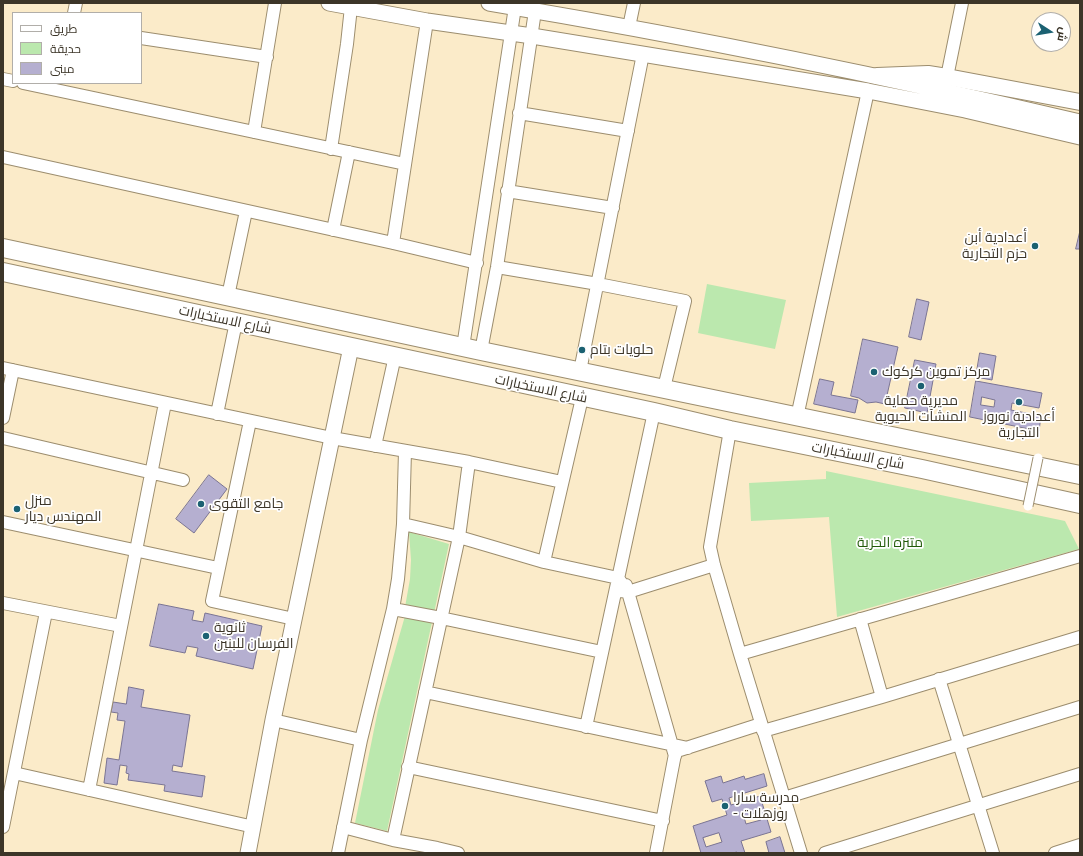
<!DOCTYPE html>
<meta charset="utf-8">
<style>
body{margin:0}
#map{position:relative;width:1083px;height:856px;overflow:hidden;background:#fbebc9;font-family:Karla,Cairo,sans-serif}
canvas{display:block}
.frame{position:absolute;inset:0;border:4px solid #3c3528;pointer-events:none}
.legend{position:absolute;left:12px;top:12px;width:130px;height:72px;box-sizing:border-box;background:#fff;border:1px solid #b1aea9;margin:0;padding:5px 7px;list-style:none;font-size:12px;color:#3c3528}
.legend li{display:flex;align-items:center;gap:8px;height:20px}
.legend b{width:20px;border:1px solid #b1aea9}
.north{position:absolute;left:1031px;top:12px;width:40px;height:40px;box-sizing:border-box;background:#fff;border:1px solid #b1aea9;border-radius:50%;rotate:102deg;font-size:11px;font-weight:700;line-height:16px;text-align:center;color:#3c3528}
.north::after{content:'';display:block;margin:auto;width:14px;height:18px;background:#1b6172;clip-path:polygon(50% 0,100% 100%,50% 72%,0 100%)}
</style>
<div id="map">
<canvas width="1083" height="856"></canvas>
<div class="frame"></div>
<ul class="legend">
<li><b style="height:5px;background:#fff"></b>طريق</li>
<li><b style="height:11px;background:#bbe8ae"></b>حديقة</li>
<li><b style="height:11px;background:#b5afd0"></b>مبنى</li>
</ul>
<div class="north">ش</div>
</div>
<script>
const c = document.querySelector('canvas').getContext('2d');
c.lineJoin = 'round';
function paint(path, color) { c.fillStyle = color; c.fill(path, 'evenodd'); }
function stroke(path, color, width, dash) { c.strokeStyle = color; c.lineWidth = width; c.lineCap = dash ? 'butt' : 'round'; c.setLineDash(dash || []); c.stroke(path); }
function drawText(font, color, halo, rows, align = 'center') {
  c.font = font + ' Karla,Cairo,sans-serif'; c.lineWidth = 3.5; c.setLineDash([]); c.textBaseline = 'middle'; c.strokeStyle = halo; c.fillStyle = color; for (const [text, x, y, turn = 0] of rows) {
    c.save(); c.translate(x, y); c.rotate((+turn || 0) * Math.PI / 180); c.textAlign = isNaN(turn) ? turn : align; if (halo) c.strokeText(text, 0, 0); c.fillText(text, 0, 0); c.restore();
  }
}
paint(new Path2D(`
 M707,284L786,300L775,349L698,333Z
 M826,471L1065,521L1079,549L837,617L829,517L751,521L749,483L826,479Z
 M409,532L449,544L434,613L405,607L410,579L411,560Z
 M405,616L432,622L387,831L355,823L378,710Z`), '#bbe8ae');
const building = new Path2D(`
 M1080,231V249H1076Z
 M917,299L929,302L921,340L909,337Z
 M863,339L898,347L885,404L876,402L867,403L859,398L851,396Z
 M980,353L996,356L992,380L976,377Z
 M915,360L936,364L927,413L905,408Z
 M820,379L834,382L831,395L858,400L855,413L814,404Z
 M976,381L1042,393L1039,408L1012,403L1011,410L1041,416L1039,431L970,417ZM982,397L995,400L994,407L981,405Z
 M209,475L227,489L194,533L176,519Z
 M159,604L194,611L192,620L203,622L205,613L262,626L253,669L196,656L198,648L187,646L185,653L150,646Z
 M129,687L144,690L141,707L190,715L182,767L173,765L172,771L205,776L202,797L164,791L165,785L128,780L129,774L126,773L127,766L120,765L117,785L104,783L107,758L119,760L125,721L117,720L118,713L111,712L113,702L126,704Z
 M764,774L767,786L729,798L731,805L760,796L771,832L741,841L745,853H737V852L732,853H701L693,826L727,815L722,799L712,802L705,781L721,776L723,783L744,776L745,779ZM758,812L761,820L746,824L744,817ZM719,833L722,842L706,847L703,838Z
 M780,837L785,853H769L766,842Z`);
paint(building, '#b5afd0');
stroke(building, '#7a7493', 1);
const minor = new Path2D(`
 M74,13L76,3
 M629,27L634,3
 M141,38L267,57
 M947,77L962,3
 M3,79L13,81
 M23,83L405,164
 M519,113L628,131
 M254,132L275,3
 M331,149L347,44L351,7
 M3,157L393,243L477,263
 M507,191L613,208
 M333,230L349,152
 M393,243L427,21
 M497,267L598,284L685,301L664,388
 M228,296L246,211
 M463,347L515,7
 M481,351L497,267L535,11
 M3,368L332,438L469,462L562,482
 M580,371L643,54
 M217,414L236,322
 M797,417L868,91
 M3,418L13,370
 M250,421L212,601L294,619
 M730,430L710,547L714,565L740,654L801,853
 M3,438L183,480
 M375,446L395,356
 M3,522L218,568
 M403,524L459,537L544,562L618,578L628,592
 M544,562L582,398
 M626,585L675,756
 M621,591L628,592L714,565
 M3,603L121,626
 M393,609L441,618L602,652
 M860,619L882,697
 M740,654L1080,556
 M939,679L993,853
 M425,692L688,748
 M273,720L361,740
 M586,727L654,412
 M763,731L882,697L1080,637
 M680,750L761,724
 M408,767L663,821
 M14,773L254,827
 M89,790L165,403
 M784,798L1080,707
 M3,827L46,612
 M343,827L393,840L437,848L458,853
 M393,840L459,537L469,462
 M338,853L361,740L393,609L398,579L403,524L405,451
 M656,853L676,749
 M825,853L1080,774
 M1055,853L1080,845`);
const tertiary = new Path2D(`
 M329,3L427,21L532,36L868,91L965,110L1080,137
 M489,3C688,36 884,76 1080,122
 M248,853L273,720L351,347`);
const secondary = new Path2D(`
 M877,76L928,74L947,77L1080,102`);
const primary = new Path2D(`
 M3,248L481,351L1080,475
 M3,272L654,412L730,430L922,469L1080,504`);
stroke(minor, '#9c8d6e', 14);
stroke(tertiary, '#9c8d6e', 17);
stroke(secondary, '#9c8d6e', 18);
stroke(primary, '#9c8d6e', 20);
stroke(minor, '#fff', 12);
stroke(tertiary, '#fff', 15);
stroke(secondary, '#fff', 16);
stroke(primary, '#fff', 18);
const pedestrianBridge = new Path2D(`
 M1028,506L1038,458`);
stroke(pedestrianBridge, '#9c8d6e', 11, []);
stroke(pedestrianBridge, '#fff', 9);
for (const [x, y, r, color] of [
 [1035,246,4,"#1b6172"],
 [582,350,4,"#1b6172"],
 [874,372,4,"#1b6172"],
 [921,386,4,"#1b6172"],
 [1019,402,4,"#1b6172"],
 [201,504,4,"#1b6172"],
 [17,509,4,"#1b6172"],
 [206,636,4,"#1b6172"],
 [725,806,4,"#1b6172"]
]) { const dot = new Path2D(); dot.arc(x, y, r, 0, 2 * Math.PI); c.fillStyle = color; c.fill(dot); stroke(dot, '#fff', 1.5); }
drawText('14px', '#3c3528', '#fff', [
 ["أعدادية أبن",1027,238,"right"],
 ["حزم التجارية",1027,254,"right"],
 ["حلويات بتام",590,350],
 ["مركز تموين كركوك",882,372],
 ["مديرية حماية",921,401,"center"],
 ["المنشآت الحيوية",921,417,"center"],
 ["أعدادية نوروز",1019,417,"center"],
 ["التجارية",1019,433,"center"],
 ["منزل",25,501],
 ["المهندس ديار",25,517],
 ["جامع التقوى",209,504],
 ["ثانوية",214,628],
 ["الفرسان للبنين",214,644],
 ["مدرسة سارا",733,798],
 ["- روزهلات",733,814]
], 'left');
drawText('14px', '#3c3528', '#fff', [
 ["شارع الاستخبارات",225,320,12],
 ["شارع الاستخبارات",541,389,12],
 ["شارع الاستخبارات",858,456,11]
]);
drawText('14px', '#225b09', '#fff', [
 ["متنزه الحرية",890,543]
]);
</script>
